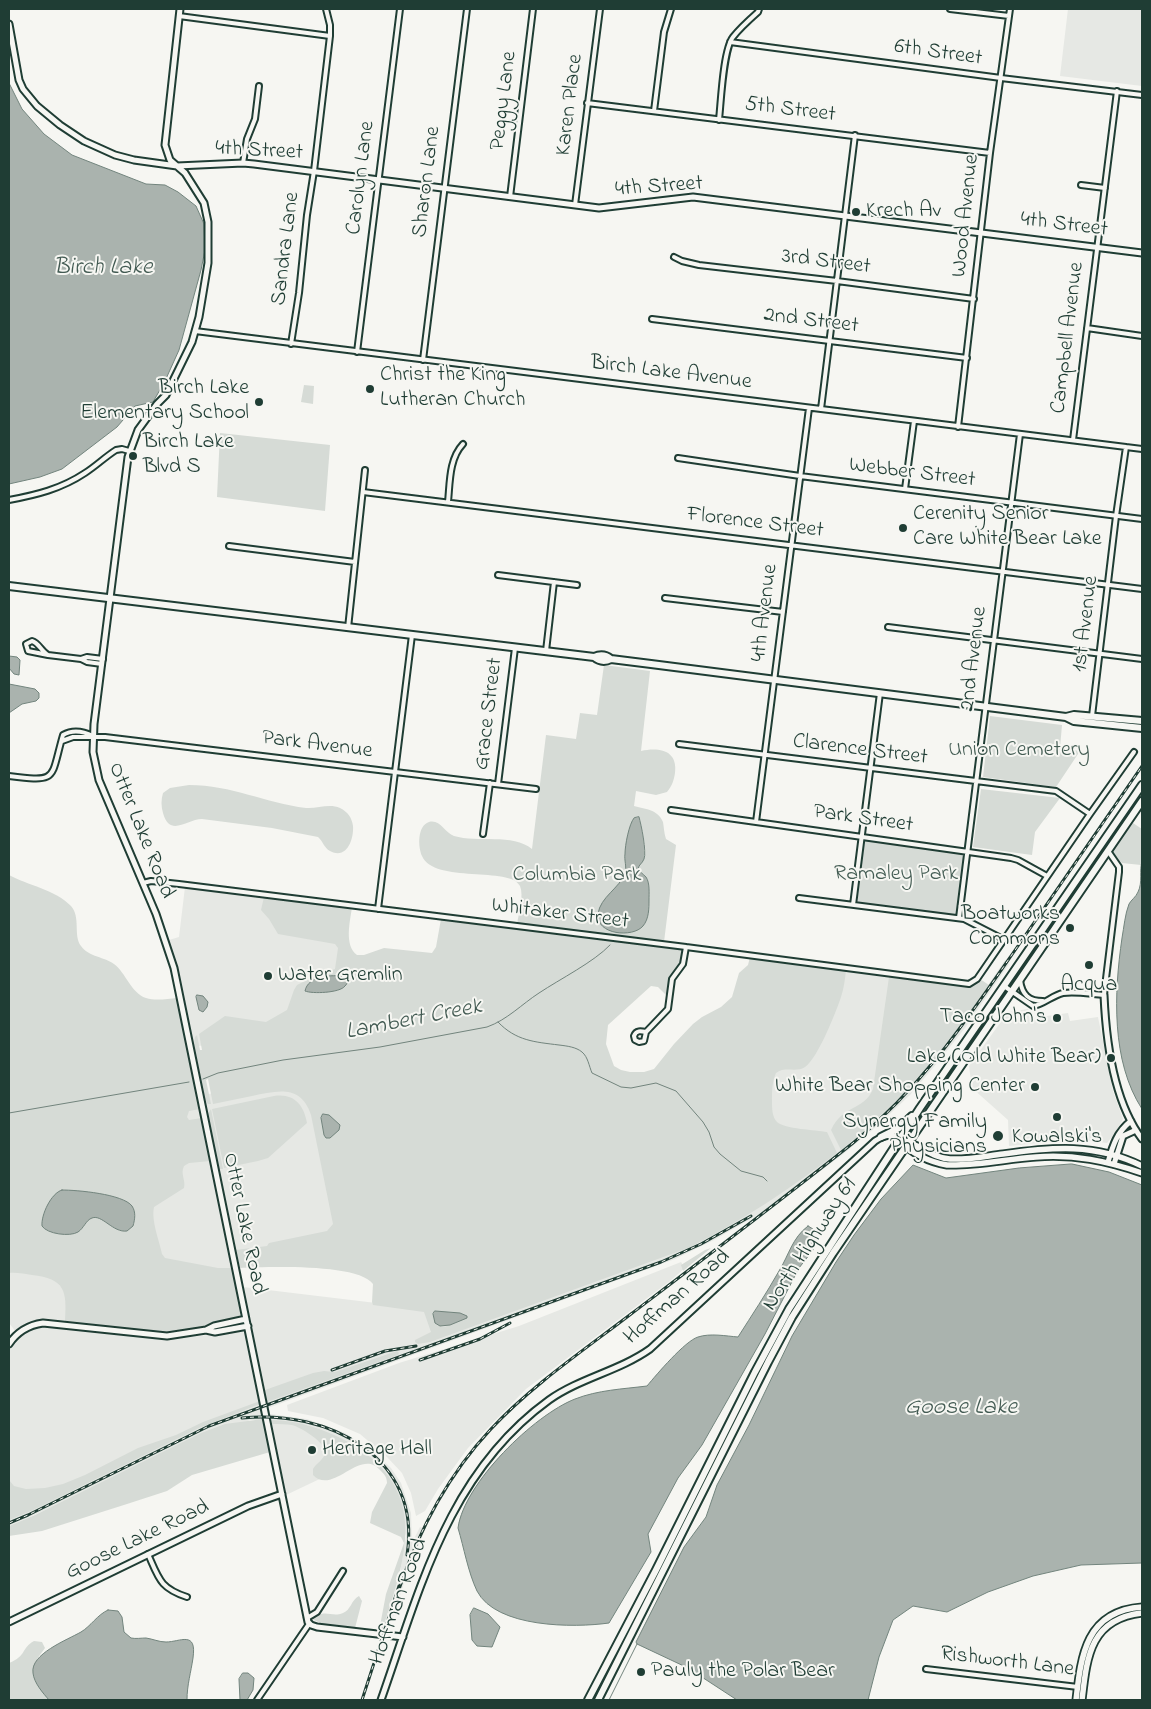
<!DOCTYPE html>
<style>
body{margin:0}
#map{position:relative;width:1151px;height:1709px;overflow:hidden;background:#f6f6f2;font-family:"Indie Flower",sans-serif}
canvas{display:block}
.frame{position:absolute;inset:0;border:10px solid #1f3d34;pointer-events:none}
</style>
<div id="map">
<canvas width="1151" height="1709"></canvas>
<div class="frame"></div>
</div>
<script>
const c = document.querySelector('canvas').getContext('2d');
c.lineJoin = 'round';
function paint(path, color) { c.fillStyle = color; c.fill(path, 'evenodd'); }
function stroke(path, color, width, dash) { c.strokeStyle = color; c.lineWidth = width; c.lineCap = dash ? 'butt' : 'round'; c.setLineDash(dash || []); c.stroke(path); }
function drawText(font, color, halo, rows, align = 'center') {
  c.font = font + ' "Indie Flower",sans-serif'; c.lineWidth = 4; c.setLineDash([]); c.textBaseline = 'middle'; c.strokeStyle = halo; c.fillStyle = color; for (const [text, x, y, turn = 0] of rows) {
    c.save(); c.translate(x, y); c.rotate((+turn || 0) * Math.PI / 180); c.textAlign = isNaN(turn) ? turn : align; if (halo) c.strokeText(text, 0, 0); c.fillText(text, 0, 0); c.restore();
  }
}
paint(new Path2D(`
 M1068,9H1142V86L1060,76Z
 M185,887L351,907L341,983L264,1033L194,1047L179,974L169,940L179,937Z
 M1005,960L1009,964L965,1028L938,1062L910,1095L876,1127L843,1154L794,1191L766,1210L714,1240L675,1259L268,1408L243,1287L426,1309L738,1128L795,963L909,980L965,1019Z
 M1028,1009L1033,1018L1068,1013L1070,1021L1098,1017L1113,1091L1123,1119L1115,1133L1107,1143L1077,1139L1009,1146L1008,1120L972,1088L969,1066L1008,1012Z
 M322,1070L365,1269L237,1255L204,1095Z
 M199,1107L241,1311L239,1317L206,1326L167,1333L49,1320L32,1322L16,1332L9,1323V1253L155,1175L186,1109Z
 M681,1262L685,1268L670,1281L526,1389L468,1448L438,1489L425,1511L416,1516L411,1493L402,1473L387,1457L360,1434L323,1418L288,1411L287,1405L399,1363L519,1326Z
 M45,1326L165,1340L242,1331L246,1335L263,1420H250L9,1526V1351L15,1342L25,1333L35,1328Z
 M270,1414L307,1419L345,1433L377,1455L391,1468L401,1483L411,1513L412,1543L420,1527L425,1529L407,1574L388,1632L382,1631L399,1579L406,1536L389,1478L368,1456L286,1495Z`), '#e6e8e4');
paint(new Path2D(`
 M304,385L314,386L313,404L301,402Z
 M220,433L330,445L325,511L217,497Z
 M604,665L650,671L641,751C659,747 678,750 675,773C674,780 672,786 667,792L656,795L636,791L634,806C644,809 658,809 663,822C664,828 664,833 666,839L676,845L664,942L517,924C519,913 524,896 520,886C511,866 434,884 422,856C418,847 417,826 429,822C440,819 445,833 454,836C477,843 513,833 532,849L546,735L576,739L580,713L597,715ZM637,817L640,820C641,831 647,845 645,856C644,861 638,863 638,869C640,872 644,874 646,878C649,883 649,891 649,897C649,920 644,934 619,932Z
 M990,716L1062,725L1060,748L1080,751L1056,787L983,777Z
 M189,785C232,785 265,803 306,808C317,809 329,803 340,808C348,812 352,818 353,826C354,839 347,860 330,851C324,848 323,841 318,837L272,828L202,819C187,819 170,838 163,813C161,806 161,800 163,793L170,788Z
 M981,789L1060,798L1035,832L1032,855L973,847Z
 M1133,823L1142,829L1141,865L1122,863L1113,854V849Z
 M865,838L965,852L957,915L857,903Z
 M9,875C27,885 56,890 71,906C81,917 73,936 81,946C89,957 105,957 114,964C126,973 131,993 146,998C155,1001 167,999 177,998L200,1109L189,1111L187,1117L189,1120L202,1118L210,1161L189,1163L184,1166C180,1174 186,1180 184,1188L154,1207C151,1220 159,1240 162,1254L165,1258L218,1268H232L241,1311L240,1315L237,1318L179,1332L167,1333L65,1321C67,1290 65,1279 32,1275C25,1274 16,1272 9,1273Z
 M264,897L352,907C350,922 344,945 357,955H364L384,948L432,953L436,947L441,919L681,949L683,951L681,962L670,977L667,996L658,987L651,986L608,1025L606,1044L614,1066L621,1070L630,1072H644L654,1069L674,1044L693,1024L702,1017L721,1007L732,997L739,973L748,965L750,957L846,970C845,979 844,988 841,997C836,1012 818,1058 805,1067C796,1073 785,1066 776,1073C772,1082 772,1091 772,1100C772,1108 772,1117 777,1122C784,1129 816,1130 827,1132L837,1153C790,1189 742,1221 688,1248L430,1342L418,1344L415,1342V1340L431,1332L424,1312L373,1305L372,1302L373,1284C358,1263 265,1267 240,1268L236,1250L267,1246L269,1243L327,1231L333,1224L311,1115C301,1084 277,1091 252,1096C239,1099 226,1101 213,1104L208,1079L206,1080L211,1104H208L205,1100L194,1045L195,1037L197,1035L200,1050H202L199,1034L225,1016L266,1022L287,1010L294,990L297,985L315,976L335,969L338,948L335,944L278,934L269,919L261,910ZM333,976L344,977L346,986C335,992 319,994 307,992ZM435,1311L463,1314C453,1323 439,1337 433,1315Z
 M889,977L967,987L974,985L980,979L989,985C945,1049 902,1101 841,1150L831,1130C843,1104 864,1111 873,1089Z
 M274,1096C294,1093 304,1105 307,1123L268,1158L258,1161L224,1168L212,1109Z
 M211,1109L223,1169H219L208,1114Z
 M711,1248L683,1271L681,1265L705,1250Z
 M397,1351L399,1353L398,1355L267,1402L265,1390L313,1373L324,1371L335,1372Z
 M260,1401V1404L199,1428L31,1511L9,1520V1480L14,1486L26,1489L45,1488L63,1484L85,1475L138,1448L176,1435L203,1422Z
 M263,1419L270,1452L192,1475L167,1491L127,1504L42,1531L9,1536V1526L35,1515L201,1433L225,1424Z
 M271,1420C298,1420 327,1430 350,1443C431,1491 406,1558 382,1631H379L386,1594L404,1543L401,1537L370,1523L372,1512L387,1483C387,1477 384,1474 380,1470C360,1447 333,1496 313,1475V1469C316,1463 324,1460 325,1453C327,1443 300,1427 292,1425C286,1424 279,1424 272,1424Z
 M359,1596L362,1601L355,1628L322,1624L312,1619C325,1608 331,1618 343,1613C351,1610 351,1600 359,1596Z
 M34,1641L42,1642L45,1648L37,1659L111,1700H9V1663C27,1656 21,1648 34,1641Z`), '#d6dbd6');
const water = new Path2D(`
 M9,83L22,109L44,134L72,155L146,184L165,185L178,192L196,206L204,224L205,250L201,270L179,350L165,381L153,402L135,406L117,427L62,469L40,477L9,484Z
 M9,656L17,657L20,660L19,675L14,674L9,668Z
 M9,684L35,689L39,693V698L36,701L22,704L9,713Z
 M639,817C641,824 647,852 644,859C642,864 639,864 638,869C640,872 643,874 646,877C650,883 649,893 649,900C649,908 649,919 643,926C633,938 596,935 598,914C600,897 620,888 625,873C627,867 624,860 625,854C625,845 629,824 634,818Z
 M1142,862V1109C1111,1061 1114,993 1122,938C1124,927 1125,914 1129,904C1131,900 1136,897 1138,892C1143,882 1139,870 1142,862Z
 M341,976L347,978C347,982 348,983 345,986C340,993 312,994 305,991C308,976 329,975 341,976Z
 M197,995L203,996L208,1002L207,1007L203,1012L199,1010L196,997Z
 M323,1114L329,1115L340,1125L339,1130L330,1138H326L324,1135L321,1118Z
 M1072,1164L1109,1172L1142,1185V1563L1081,1565L1033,1576L988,1592L947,1612L913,1606L893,1620L879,1657L868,1700H737L688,1668L637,1644L636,1642L684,1547L706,1517L717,1485L749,1425L792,1336L836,1262L854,1235L881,1199L913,1165L946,1178L1019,1168Z
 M62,1190C77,1190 123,1194 132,1206C136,1212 135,1219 133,1226L127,1231C113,1233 102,1214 92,1218C86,1220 84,1228 78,1232C70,1237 47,1234 42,1226C41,1215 51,1193 62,1190Z
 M808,1226L813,1229L814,1241L813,1250L799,1268L765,1334L702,1445L678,1478L648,1534L651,1552L609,1623C574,1628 496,1628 477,1591C468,1572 464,1548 458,1528C464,1483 534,1415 575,1399C598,1390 623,1389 647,1386C657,1374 685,1341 698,1337C710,1333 726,1336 738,1337C752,1315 766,1294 779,1271C789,1255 792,1238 808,1226Z
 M435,1311L460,1313L467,1316V1318L450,1325L440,1326L435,1323L433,1314Z
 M474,1608L488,1614L500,1627L492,1647L477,1646L472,1640L470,1615Z
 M108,1610L118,1611L122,1617L124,1632L131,1638C136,1639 141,1638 146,1638C153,1639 159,1642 166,1642C180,1642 197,1630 193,1658C191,1672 187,1685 187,1700H49C43,1693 34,1683 33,1673C30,1654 67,1640 81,1632C91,1626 97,1615 108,1610Z
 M243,1673H248L254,1678L253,1690L247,1700H240L239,1679Z`);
paint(water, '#aab3ae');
stroke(water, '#72847d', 1);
stroke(new Path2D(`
 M498,1022C516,1041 535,1042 559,1045C567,1046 576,1047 582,1052C588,1057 589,1066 592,1073L621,1087L631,1088L656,1083L676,1091L703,1122L709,1132L714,1147L720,1154L741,1171L763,1177L767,1181
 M203,1079L218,1073L283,1060L380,1047L487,1027C507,1020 522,1004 539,993C560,979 594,962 610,945
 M9,1113L189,1082
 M609,1700L637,1644`), '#72847d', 1);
const minor = new Path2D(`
 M950,9L1009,16
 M179,16L330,36
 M730,42L1001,78L1142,95
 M587,103L990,153
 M654,111L664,32L671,9
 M719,120C721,102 723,50 733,37C740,28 749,20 758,12L759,9
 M243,163L247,139L255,119L259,86
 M1081,185L1105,188
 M510,197L533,9
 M575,205L600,9
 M674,257L682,261L699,265L837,281L974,299
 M652,319L967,358
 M1087,328L1142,336
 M195,331L1142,449
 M291,344L299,293L307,215L314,171L330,36V25L326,9
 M357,352L400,9
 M423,360L467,9
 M821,409L855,135
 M958,427L990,153L1010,9
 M1073,440L1117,91
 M678,458L800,476L1142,519
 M905,489L914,421
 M363,492L1142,589
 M9,500C36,495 61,489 85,473C96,466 105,457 116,450L122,449L129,451
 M448,502C450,482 449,459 463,444
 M229,546L355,562
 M498,575L577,585
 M665,598L783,612
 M888,627L1142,659
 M348,628L365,470
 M32,641C39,643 41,651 48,655L28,651L26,644Z
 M546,651L554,582
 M48,655L81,659L87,662L102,664
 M81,659L87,657L103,659
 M1092,716L1116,516L1126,447
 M62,741L73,737H105L536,789
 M679,744L1056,791L1090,814
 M9,776C59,782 50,780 63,735C73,729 83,731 93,736
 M498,784L515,648
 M671,810L1011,858L1018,860L1047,876
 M756,822L809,408
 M483,834L490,783
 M143,883L151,881L179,884L686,947L969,984L977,979L1090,814L1134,752
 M799,898L964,919L1003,939
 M853,905L880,693
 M378,909L412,635
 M959,918L1020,434
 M1020,980C1022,995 1029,1001 1043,1001
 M1004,986L1033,1006C1043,1005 1053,995 1063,993C1076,991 1090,994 1104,995L1119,872V867L1108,851
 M646,1032C641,1031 636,1030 634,1036L635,1040L639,1042L644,1041L646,1032L668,1009L672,979L683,964L686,947
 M148,1554C159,1579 160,1588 187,1597
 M307,1618L317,1612L343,1571
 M926,1669L1078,1687
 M257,1700L309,1624`);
const tertiary = new Path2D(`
 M180,9L165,145L170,160L185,173L204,203L208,222V263L199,317L192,342L166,395L157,404L138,430L128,457L94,724L93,752L99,780L156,914L174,968L308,1622L311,1625L317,1627L403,1637
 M9,24L19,80L23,89L37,106L60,125L84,141L115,155L134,160L177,166L243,163L254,164L599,208L693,197L1142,253
 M1104,995C1106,1041 1114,1102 1142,1139
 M1108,1162C1113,1145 1117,1132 1131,1121
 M1114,1164L1123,1136L1136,1130
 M206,1330L215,1332L248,1326
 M9,1344C17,1332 29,1325 43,1323L167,1336L206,1330L214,1326L246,1319
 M9,1622L248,1506L282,1494
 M381,1700C420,1589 448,1473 549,1400C580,1378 619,1371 650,1349L875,1141C884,1135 891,1133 900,1140`);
const secondary = new Path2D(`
 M900,1140C911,1154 930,1162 947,1165C976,1166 1007,1159 1036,1157C1074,1154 1107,1161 1142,1173
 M904,1141C921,1145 932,1158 950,1159C968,1160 986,1156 1003,1154C1053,1147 1095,1143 1142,1166
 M1076,1700C1081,1655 1086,1611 1142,1607
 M1082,1700C1087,1657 1090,1619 1142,1613`);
const primary = new Path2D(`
 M9,586L594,657C600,662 605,662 611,659L651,664L1066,717L1074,721L1142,728
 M594,657C601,654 606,655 611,659
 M1066,717L1074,715L1142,721
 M881,1137L899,1128L912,1116
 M588,1700L656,1570L755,1372L789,1309L920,1108L1142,785
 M598,1700L768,1362L792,1317L833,1253L1142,801`);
stroke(minor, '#1f3d34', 8);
stroke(tertiary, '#1f3d34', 9);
stroke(secondary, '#1f3d34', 9);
stroke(primary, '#1f3d34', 10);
stroke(minor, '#f6f6f2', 4);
stroke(tertiary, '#f6f6f2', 5);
stroke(secondary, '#f6f6f2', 5.5);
stroke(primary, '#f6f6f2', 6);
const rail = new Path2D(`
 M420,1360L480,1339L510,1323
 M332,1370L385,1351L416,1346
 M242,1418C327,1409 423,1457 407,1555
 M9,1523L28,1515L209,1426L661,1262L701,1244L751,1216
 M398,1592C418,1532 447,1476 491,1429C531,1386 584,1350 631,1314C706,1257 780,1201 853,1143C925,1084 968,1018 1020,943C1061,884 1102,825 1142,766
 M362,1700L399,1586`);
stroke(rail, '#1f3d34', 3);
stroke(rail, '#f6f6f2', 1, [4]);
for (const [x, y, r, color] of [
 [856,212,5,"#1f3d34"],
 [370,389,5,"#1f3d34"],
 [259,402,5,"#1f3d34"],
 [133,456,5,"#1f3d34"],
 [903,528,5,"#1f3d34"],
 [1070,928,5,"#1f3d34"],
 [1089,965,5,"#1f3d34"],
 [268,976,5,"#1f3d34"],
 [1057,1018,5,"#1f3d34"],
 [1111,1058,5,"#1f3d34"],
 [1035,1087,5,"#1f3d34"],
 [1057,1117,5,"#1f3d34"],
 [998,1136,6,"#1f3d34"],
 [312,1450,5,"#1f3d34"],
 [641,1672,5,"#1f3d34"]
]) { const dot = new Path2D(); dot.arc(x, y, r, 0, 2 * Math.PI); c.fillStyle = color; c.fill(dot); stroke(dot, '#f6f6f2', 2); }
drawText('22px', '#1f3d34', '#f6f6f2', [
 ["6th Street",938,54,8],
 ["Peggy Lane",505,101,-83],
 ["Karen Place",571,105,-83],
 ["5th Street",790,111,7],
 ["4th Street",259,152,3],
 ["Carolyn Lane",362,178,-83],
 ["Sharon Lane",428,182,-83],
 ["4th Street",659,188,-4],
 ["Wood Avenue",967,216,-84],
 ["4th Street",1064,226,7],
 ["Sandra Lane",287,249,-83],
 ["3rd Street",826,263,7],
 ["2nd Street",811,322,7],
 ["Campbell Avenue",1069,338,-83],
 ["Birch Lake Avenue",671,374,7],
 ["Webber Street",912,474,7],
 ["Florence Street",755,524,7],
 ["4th Avenue",766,613,-83],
 ["1st Avenue",1087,624,-83],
 ["2nd Avenue",975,659,-83],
 ["Grace Street",490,714,-83],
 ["Park Avenue",317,746,7],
 ["Clarence Street",860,751,7],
 ["Park Street",863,820,8],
 ["Otter Lake Road",140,831,68],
 ["Whitaker Street",560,915,7],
 ["Otter Lake Road",243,1224,78],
 ["North Highway 61",811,1245,-57],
 ["Hoffman Road",678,1298,-41],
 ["Goose Lake Road",138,1541,-26],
 ["Hoffman Road",400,1602,-70],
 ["Rishworth Lane",1007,1663,7]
]);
drawText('22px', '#1f3d34', '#f6f6f2', [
 ["Krech Av",866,212],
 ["Christ the King",380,376],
 ["Lutheran Church",380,401],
 ["Birch Lake",249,389,"right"],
 ["Elementary School",249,414,"right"],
 ["Birch Lake",143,443],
 ["Blvd S",143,468],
 ["Cerenity Senior",913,515],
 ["Care White Bear Lake",913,540],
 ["Boatworks",1060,915,"right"],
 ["Commons",1060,940,"right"],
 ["Water Gremlin",278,976],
 ["Acqua",1089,986,"center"],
 ["Taco John's",1047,1018,"right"],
 ["Lake (Old White Bear)",1101,1058,"right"],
 ["White Bear Shopping Center",1025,1087,"right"],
 ["Synergy Family",987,1123,"right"],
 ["Physicians",987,1148,"right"],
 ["Kowalski's",1057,1138,"center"],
 ["Heritage Hall",322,1450],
 ["Pauly the Polar Bear",651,1672]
], 'left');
drawText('22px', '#445d54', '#f6f6f2', [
 ["Union Cemetery",1019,751],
 ["Ramaley Park",896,875],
 ["Columbia Park",577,876]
]);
drawText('italic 24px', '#425a52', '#f6f6f2', [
 ["Birch Lake",103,269],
 ["Lambert Creek",414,1021,-11],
 ["Goose Lake",961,1409]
]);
</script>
